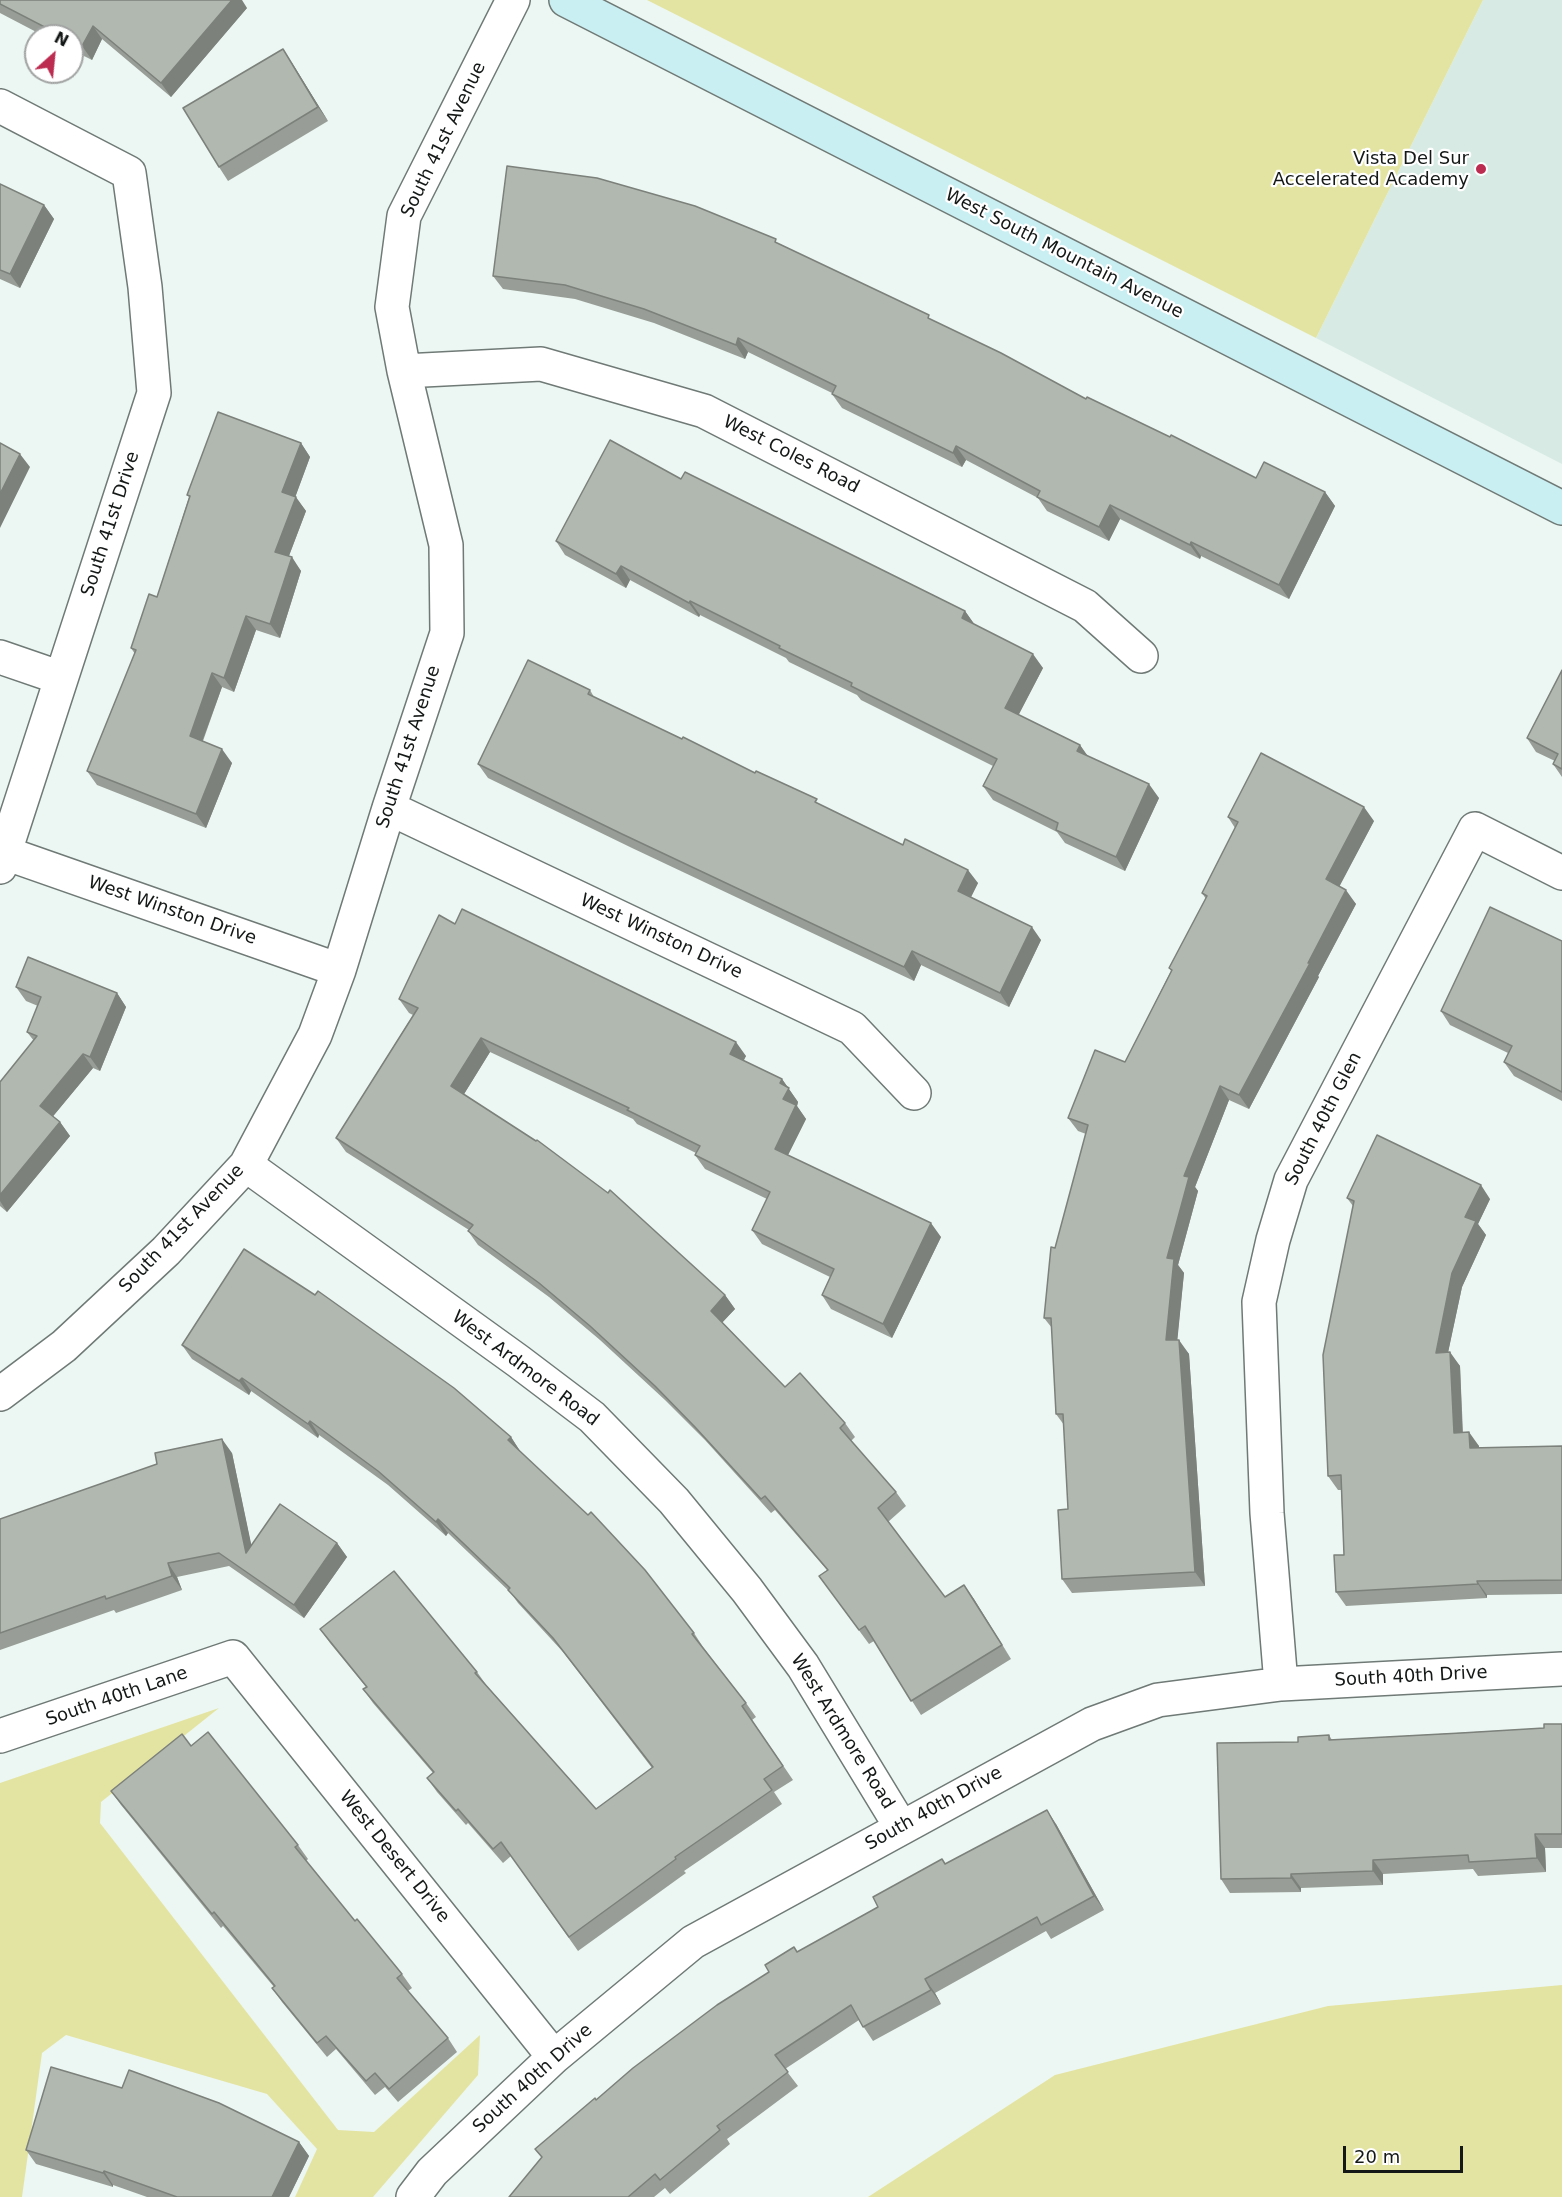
<!DOCTYPE html>
<style>
body{margin:0}
#map{position:relative;width:1562px;height:2197px;overflow:hidden;background:#ecf7f3;font-family:"DejaVu Sans",sans-serif}
canvas{display:block}
.north{position:absolute;left:24px;top:24px;width:60px;height:60px;box-sizing:border-box;background:#fff;border:2px solid #a1a3a2;border-radius:50%;rotate:27deg;font-size:16px;font-weight:700;line-height:24px;text-align:center;color:#141817}
.north::after{content:'';display:block;margin:auto;width:21px;height:27px;background:#bc2b50;clip-path:polygon(50% 0,100% 100%,50% 72%,0 100%)}
.scale{position:absolute;left:1343px;top:2146px;width:120px;height:27px;box-sizing:border-box;border:3px solid #141817;border-top:0;padding-left:8px;font-size:18px;line-height:21px;white-space:nowrap;color:#141817;-webkit-text-stroke:4px #fff;paint-order:stroke}
</style>
<div id="map">
<canvas width="1562" height="2197"></canvas>
<div class="north">N</div>
<div class="scale">20 m</div>
</div>
<script>
const c = document.querySelector('canvas').getContext('2d');
c.lineJoin = 'round';
function paint(path, color) { c.fillStyle = color; c.fill(path, 'evenodd'); }
function stroke(path, color, width, dash) { c.strokeStyle = color; c.lineWidth = width; c.lineCap = dash ? 'butt' : 'round'; c.setLineDash(dash || []); c.stroke(path); }
function drawText(font, color, halo, rows, align = 'center') {
  c.font = font + ' "DejaVu Sans",sans-serif'; c.lineWidth = 4.5; c.setLineDash([]); c.textBaseline = 'middle'; c.strokeStyle = halo; c.fillStyle = color; for (const [text, x, y, turn = 0] of rows) {
    c.save(); c.translate(x, y); c.rotate((+turn || 0) * Math.PI / 180); c.textAlign = isNaN(turn) ? turn : align; if (halo) c.strokeText(text, 0, 0); c.fillText(text, 0, 0); c.restore();
  }
}
paint(new Path2D(`
 M1483,0H1562V464L1316,338Z`), '#d7ebe4');
paint(new Path2D(`
 M647,0H1483L1316,338Z
 M219,1708L101,1802L100,1823L338,2130L374,2132L480,2035L478,2075L373,2197H295L317,2149L267,2094L66,2035L42,2053L22,2197H0V1783Z
 M1562,1985V2197H868L1055,2075L1328,2006Z`), '#e4e4a2');
const street = new Path2D(`
 M0,106L129,173L145,287L154,393L0,867
 M404,371L541,364L704,411L1085,606L1141,656
 M0,657L61,678
 M389,808L852,1028L914,1093
 M5,853L339,970
 M246,1165L518,1361L592,1417L674,1501L747,1590L803,1666L901,1827
 M0,1394L64,1346L166,1251L246,1165L315,1035L339,970L389,808L447,633L446,545L404,371L392,307L404,216L513,0
 M1281,1684L1267,1513L1259,1302L1273,1240L1291,1180L1475,829L1562,873
 M0,1736L233,1657L554,2057
 M413,2197L432,2172L554,2057L693,1942L1092,1724L1158,1700L1281,1684L1562,1669`);
const secondary = new Path2D(`
 M566,0L1562,508`);
stroke(street, '#6f7976', 36);
stroke(secondary, '#6f7976', 36);
stroke(street, '#fff', 33);
stroke(secondary, '#caeff2', 33);
paint(new Path2D(`
 M0,0L247,8L171,97L102,39L92,60L72,50V36H44L0,13Z
 M292,63L328,121L228,181L219,167Z
 M0,184L44,205L54,219L20,288L0,279Z
 M780,244L932,320L1086,399L1256,478L1325,492L1335,506L1289,599L1201,556L1200,559L1120,519L1109,541L1047,511L1038,498L966,460L962,467L842,408L832,394V393L748,352L745,359L654,323L575,299L503,289L493,276Z
 M301,443L310,457L295,497L306,511L289,556L301,571L280,638L256,630L234,692L222,687L203,741L232,763L206,828L97,785L87,771L135,654L131,648L157,597L189,497L187,495Z
 M681,479L965,611L974,624L1043,668L1018,715L1080,745L1087,756L1159,798L1125,871L1065,843L1057,832L993,800L983,786L993,766L861,700L857,695L789,662L786,658L700,615L699,617L630,580L626,588L565,555L556,541Z
 M1562,670V777L1553,764L1555,761L1536,752L1527,738Z
 M590,690L594,697L821,805L978,883L971,897L1041,940L1009,1007L921,965L914,981L632,848L488,778L478,764Z
 M1228,817L1374,821L1339,886L1356,904L1318,976L1319,977L1249,1109L1229,1100L1195,1187L1198,1191L1178,1265L1184,1273L1177,1340L1189,1354L1205,1586L1072,1593L1062,1579L1068,1509L1064,1425L1056,1414L1052,1328L1044,1318L1055,1248L1086,1134L1078,1131L1068,1118L1125,1062L1171,971L1169,968L1206,899L1202,893L1235,828Z
 M455,924L746,1056L743,1060L782,1079L798,1102L797,1106L806,1119L788,1155L941,1237L892,1338L831,1309L822,1295L830,1277L762,1244L752,1230L767,1199L705,1169L695,1155L696,1153L637,1124L633,1119L490,1052L464,1094L725,1295L735,1309L722,1322L785,1387L845,1423L855,1437L851,1441L896,1492L906,1506L888,1522L945,1597L964,1585L1011,1659L921,1715L874,1641L869,1644L819,1576L827,1570L775,1510L771,1513L705,1440L665,1400L600,1340L549,1297L478,1245L468,1231L469,1230L346,1152L336,1138L413,1015L409,1013L399,999Z
 M1562,941V1101L1514,1076L1504,1062L1508,1053L1450,1025L1441,1011Z
 M16,987L117,993L126,1007L100,1071L93,1068L53,1116L60,1122L70,1136L7,1212L0,1206V1082L34,1041L27,1032L38,1006L26,1001Z
 M1347,1198L1490,1199L1478,1224L1486,1235L1462,1287L1448,1352L1460,1366L1463,1432L1479,1446V1448L1562,1446V1594L1487,1595V1598L1346,1606L1336,1592L1344,1555L1341,1490H1338L1328,1476L1353,1206Z
 M182,1345L511,1437L520,1451L694,1633L703,1647L746,1703L756,1717L752,1720L793,1780L774,1792L782,1804L684,1871L686,1873L578,1951L511,1856L503,1863L468,1823L466,1825L437,1792L427,1778L433,1773L373,1703L363,1689L366,1687L330,1643L320,1629L477,1672L487,1686L596,1809L652,1768L563,1652L518,1603L511,1593L448,1533L446,1536L388,1485L319,1435L318,1438L251,1391L249,1395L192,1359Z
 M232,1453L251,1545L337,1543L347,1557L304,1618L229,1566L177,1577L182,1590L116,1613L114,1610L0,1650V1519Z
 M1562,1724V1848H1545L1546,1872L1478,1876L1473,1869L1383,1874V1885L1301,1888V1892L1230,1893L1221,1879L1298,1742L1329,1735L1332,1740L1544,1728Z
 M191,1746L298,1845L308,1859L306,1861L355,1921L402,1974L412,1988L408,1991L448,2038L457,2052L398,2102L385,2087L375,2095L336,2049L327,2057L282,2002L272,1988L274,1987L223,1926L221,1928L121,1805L111,1791Z
 M1056,1824L1104,1910L1051,1939L1046,1931L935,1993L941,2004L873,2041L859,2020L785,2069L798,2086L727,2139L730,2144L670,2194L665,2188L654,2197H509L542,2158L535,2149L596,2100L769,1972L797,1952L878,1907L942,1859L946,1864Z
 M299,2142L309,2156L289,2197H147L113,2185V2187L36,2164L26,2150Z`), '#989e97');
paint(new Path2D(`
 M232,0H242L247,8L171,97L161,83Z
 M93,26L102,39L92,60L82,46Z
 M283,49L292,63L328,121L318,107Z
 M44,205L54,219L20,288L10,274Z
 M738,338L748,352L745,359L736,345Z
 M301,443L310,457L292,506L282,492Z
 M956,446L966,460L962,467L953,453Z
 M20,454L30,467L0,528V494Z
 M1325,492L1335,506L1289,599L1279,585Z
 M296,497L306,511L285,566L275,552Z
 M1110,505L1120,519L1109,541L1099,527Z
 M1191,542L1201,556L1200,559L1190,545Z
 M292,557L301,571L280,638L270,624Z
 M621,566L630,580L626,588L616,574Z
 M690,601L700,615L699,617L689,603Z
 M965,611L975,625L962,618Z
 M246,616L256,630L234,692L224,678Z
 M1033,654L1043,668L1015,722L1005,708Z
 M212,673L222,687L199,750L190,736Z
 M1080,745L1090,759L1077,751Z
 M222,749L232,763L206,828L196,814Z
 M1149,784L1159,798L1125,871L1116,857Z
 M1364,807L1374,821L1336,893L1326,879Z
 M968,870L978,883L967,905L958,891Z
 M1346,890L1356,904L1318,976L1319,977L1249,1109L1239,1095Z
 M1032,927L1041,940L1009,1007L1000,993Z
 M912,951L921,965L914,981L904,967Z
 M117,993L126,1007L100,1071L90,1057Z
 M481,1038L490,1052L461,1099L451,1086Z
 M736,1042L746,1056L740,1068L730,1054Z
 M83,1054L93,1068L50,1120L40,1106Z
 M782,1079L798,1102L797,1106L806,1119L784,1163L775,1149L783,1099L780,1083Z
 M1220,1086L1229,1100L1195,1187L1198,1191L1178,1265L1184,1273L1176,1354L1166,1340L1167,1258L1184,1176Z
 M60,1122L70,1136L7,1212L0,1201V1195Z
 M1481,1185L1490,1199L1478,1224L1486,1235L1462,1287L1445,1367L1436,1353L1452,1273L1465,1217Z
 M931,1223L941,1237L892,1338L883,1324Z
 M725,1295L735,1309L721,1324L711,1311Z
 M1179,1340L1189,1354L1205,1586L1195,1572Z
 M1450,1352L1460,1366L1463,1447L1454,1433Z
 M242,1378L251,1391L249,1395L239,1381Z
 M310,1421L319,1435L318,1438L308,1424Z
 M1469,1432L1479,1446V1462L1470,1448Z
 M511,1437L520,1451L518,1454L508,1440Z
 M222,1439L232,1453L256,1567L246,1553Z
 M438,1519L448,1533L446,1536L436,1522Z
 M337,1543L347,1557L304,1618L294,1605Z
 M168,1563L177,1577L182,1590L172,1576Z
 M1477,1581L1487,1595V1598L1478,1584Z
 M964,1585L974,1599L1011,1659L1002,1645Z
 M1047,1810L1056,1824L1104,1910L1094,1896Z
 M1535,1834L1545,1848L1546,1872L1537,1858Z
 M1373,1860L1383,1874V1885L1373,1871Z
 M1291,1874L1301,1888V1892L1291,1878Z
 M925,1979L935,1993L941,2004L931,1990Z
 M299,2142L309,2156L289,2197H272Z
 M104,2171L113,2185V2187L103,2173Z`), '#7c817b');
const building = new Path2D(`
 M0,0H232L161,83L93,26L82,46L72,41V36H62L0,4Z
 M283,49L318,107L219,167L183,108Z
 M507,166L597,178L695,206L776,239L775,242L929,315L928,318L1001,353L1086,399L1087,397L1170,437L1171,435L1256,478L1264,462L1325,492L1279,585L1191,542L1190,545L1110,505L1099,527L1037,497L1040,491L956,446L953,453L832,394L836,386L738,338L736,345L644,309L565,285L493,276Z
 M0,184L44,205L10,274L0,270Z
 M218,412L301,443L282,492L296,497L275,552L292,557L270,624L246,616L224,678L212,673L190,736L222,749L196,814L87,771L136,650L131,648L149,594L157,597L190,496L187,495Z
 M610,440L681,479L685,472L965,611L962,618L1033,654L1005,708L1080,745L1077,751L1149,784L1116,857L1056,830L1058,823L983,786L997,759L851,686L852,683L779,648L780,646L690,601L689,603L621,566L616,574L556,541Z
 M0,443L20,454L0,494Z
 M528,660L590,690L588,694L682,739L683,737L755,773L756,771L817,799L815,802L903,845L905,839L968,870L958,891L1032,927L1000,993L912,951L904,967L622,834L478,764Z
 M1562,670V769L1553,764L1558,754L1527,738Z
 M1261,753L1364,807L1326,879L1346,890L1308,963H1310L1239,1095L1220,1086L1184,1176L1189,1177L1167,1258L1174,1259L1166,1340H1179L1195,1572L1062,1579L1058,1510L1068,1509L1063,1414H1056L1051,1318H1044L1051,1247L1055,1248L1088,1125L1068,1118L1095,1050L1125,1062L1172,970L1169,968L1207,896L1202,893L1238,822L1228,817Z
 M1490,907L1562,941V1092L1504,1062L1512,1046L1441,1011Z
 M462,909L736,1042L730,1054L782,1079L780,1083L789,1088L783,1099L796,1105L775,1149L931,1223L883,1324L822,1295L834,1269L752,1230L770,1192L695,1155L700,1146L627,1110L629,1108L481,1038L451,1086L536,1141L537,1140L608,1193L610,1190L725,1295L711,1311L785,1387L800,1373L845,1423L840,1428L896,1492L878,1508L945,1597L964,1585L1002,1645L911,1701L865,1626L859,1630L819,1576L828,1570L765,1496L761,1499L695,1427L655,1386L590,1326L539,1283L468,1231L473,1225L336,1138L418,1008L399,999L439,915L455,924Z
 M28,957L117,993L90,1057L83,1054L40,1106L60,1122L0,1195V1082L37,1036L27,1032L41,997L16,987Z
 M1377,1135L1481,1185L1465,1217L1476,1221L1452,1273L1436,1353L1450,1352L1454,1433L1469,1432L1470,1448L1562,1446V1580L1477,1581L1478,1584L1336,1592L1334,1555H1344L1341,1475L1328,1476L1323,1355L1354,1201L1347,1198Z
 M244,1249L315,1295L318,1291L454,1388L511,1437L508,1440L588,1515L591,1512L645,1570L694,1633L692,1634L746,1703L742,1706L783,1766L764,1779L772,1790L675,1857L676,1859L569,1937L501,1842L493,1849L458,1809L456,1811L427,1778L434,1772L363,1689L367,1687L320,1629L394,1571L477,1672L475,1673L596,1809L653,1767L553,1638L508,1590L510,1588L438,1519L436,1522L378,1471L310,1421L308,1424L242,1378L239,1381L182,1345Z
 M222,1439L246,1553L280,1504L337,1543L294,1605L219,1553L168,1563L172,1576L106,1599L105,1596L0,1633V1519L157,1464L155,1453Z
 M1544,1724H1562V1834H1535L1537,1858L1469,1862L1468,1855L1373,1860V1871L1291,1874V1878L1221,1879L1217,1743L1298,1742V1737L1329,1735V1740L1461,1733L1544,1728Z
 M208,1732L298,1845L295,1847L355,1921L357,1919L402,1974L397,1978L448,2038L389,2089L375,2073L366,2081L326,2036L317,2043L272,1988L275,1986L214,1912L212,1914L111,1791L182,1734L191,1746Z
 M1047,1810L1094,1896L1041,1925L1037,1917L925,1979L931,1990L863,2027L851,2005L775,2055L788,2072L717,2126L720,2130L660,2180L655,2174L628,2197H509L542,2157L535,2149L595,2098L596,2100L633,2068L717,2005L769,1972L765,1965L794,1947L797,1952L878,1907L873,1897L942,1859L945,1864Z
 M51,2067L122,2088L129,2070L219,2103L299,2142L272,2197H177L104,2171L103,2173L26,2150Z`);
paint(building, '#b1b8b0');
stroke(building, '#7c817b', 1.5);
for (const [x, y, r, color] of [
 [1481,169,6,"#bc2b50"]
]) { const dot = new Path2D(); dot.arc(x, y, r, 0, 2 * Math.PI); c.fillStyle = color; c.fill(dot); stroke(dot, '#fff', 2); }
drawText('18px', '#141817', '#fff', [
 ["South 41st Avenue",444,140,-64],
 ["West South Mountain Avenue",1064,254,27],
 ["West Coles Road",791,455,27],
 ["South 41st Drive",111,524,-72],
 ["South 41st Avenue",409,747,-72],
 ["West Winston Drive",172,911,19],
 ["West Winston Drive",661,937,25],
 ["South 40th Glen",1324,1119,-63],
 ["South 41st Avenue",182,1229,-46],
 ["West Ardmore Road",525,1369,37],
 ["South 40th Drive",1411,1677,-3],
 ["South 40th Lane",117,1697,-19],
 ["West Ardmore Road",842,1732,58],
 ["South 40th Drive",934,1809,-29],
 ["West Desert Drive",394,1857,51],
 ["South 40th Drive",533,2079,-42]
]);
drawText('18px', '#141817', '#fff', [
 ["Vista Del Sur",1469,159],
 ["Accelerated Academy",1469,180]
], 'right');
</script>
